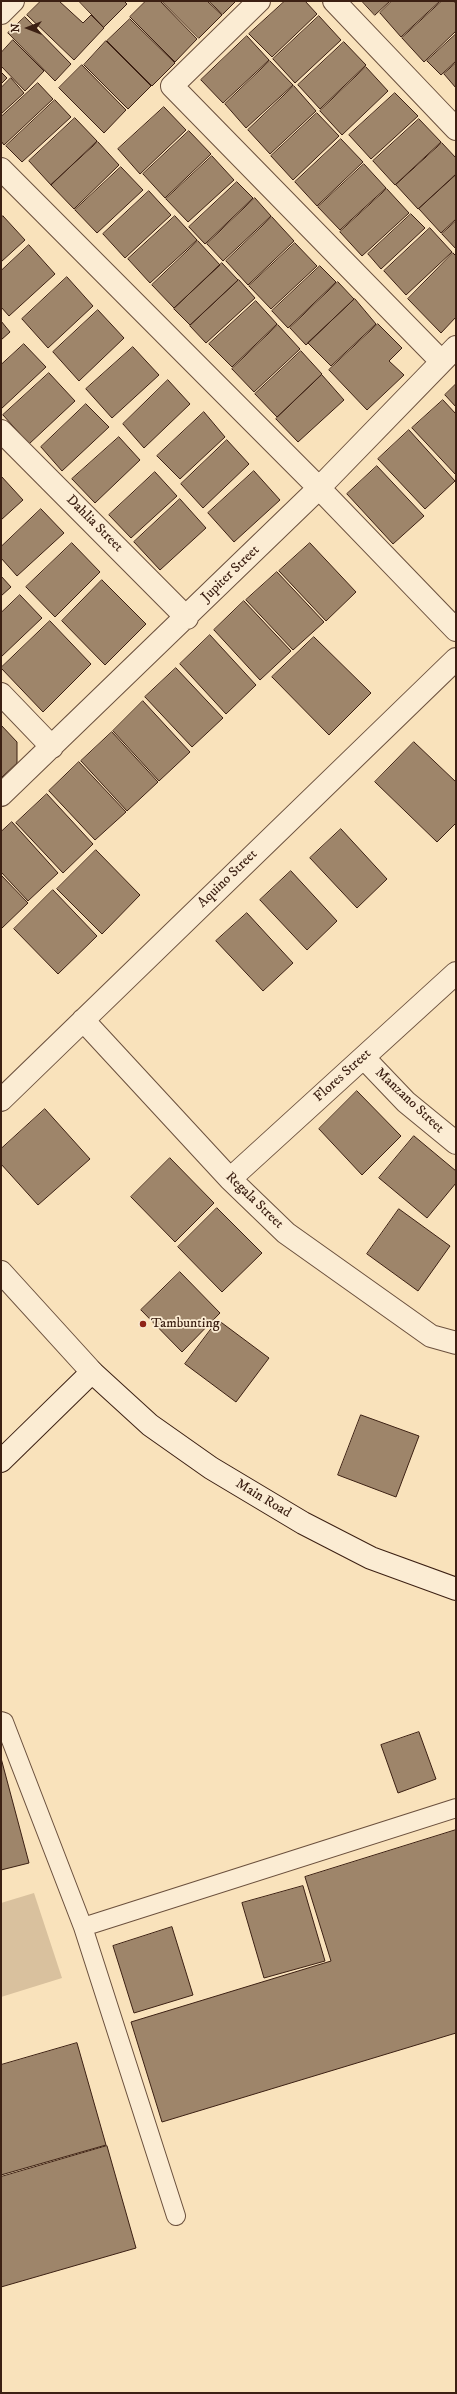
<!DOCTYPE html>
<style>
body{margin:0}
#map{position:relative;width:457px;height:2394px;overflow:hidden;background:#f9e2bb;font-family:"IM FELL DW Pica",serif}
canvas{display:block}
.frame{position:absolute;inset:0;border:2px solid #3c2013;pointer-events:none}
.north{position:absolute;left:8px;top:8px;width:40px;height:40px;-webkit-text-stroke:3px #fbecd3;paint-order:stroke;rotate:270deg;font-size:11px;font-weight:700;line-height:16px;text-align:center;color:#3c2013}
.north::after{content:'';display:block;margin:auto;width:14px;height:18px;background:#3c2013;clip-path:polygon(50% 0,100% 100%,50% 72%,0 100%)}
</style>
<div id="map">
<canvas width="457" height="2394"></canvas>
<div class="frame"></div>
<div class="north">N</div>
</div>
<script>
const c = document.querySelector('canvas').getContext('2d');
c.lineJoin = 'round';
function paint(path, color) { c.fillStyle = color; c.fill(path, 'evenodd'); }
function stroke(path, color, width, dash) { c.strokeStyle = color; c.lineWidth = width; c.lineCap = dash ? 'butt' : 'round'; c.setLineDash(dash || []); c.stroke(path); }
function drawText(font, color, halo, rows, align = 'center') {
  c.font = font + ' "IM FELL DW Pica",serif'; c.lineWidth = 3.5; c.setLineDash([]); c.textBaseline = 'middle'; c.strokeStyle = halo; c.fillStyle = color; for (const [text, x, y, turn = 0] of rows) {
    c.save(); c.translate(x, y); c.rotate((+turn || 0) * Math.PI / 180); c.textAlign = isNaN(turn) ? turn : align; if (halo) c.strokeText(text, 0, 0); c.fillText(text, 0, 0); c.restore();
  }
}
paint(new Path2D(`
 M34,1893L62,1978L1,1997V1903Z`), '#d9c19e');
const building = new Path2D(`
 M41,1H59L83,23L91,15L104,28L74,60L27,15Z
 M79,1H124L127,4L104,27Z
 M146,1H160L197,39L175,62L130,17Z
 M162,1H207L222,15L199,38Z
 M209,1H236L223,14Z
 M285,1H305L317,14L272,57L249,34Z
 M362,1H390L375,15Z
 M392,1H440L401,37L380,13Z
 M442,1H454L456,4V31L424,62L402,38Z
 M319,16L341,40L295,83L273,59Z
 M25,17L71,64L55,81L8,33Z
 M130,19L175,63L152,86L107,41Z
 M456,34V61L441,75L427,61Z
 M247,36L269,60L223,103L201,80Z
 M13,40L44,71L25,91L1,66V53Z
 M106,41L151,86L128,109L84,65Z
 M344,42L366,65L320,109L298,85Z
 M270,61L293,85L246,128L225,104Z
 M456,63V88L444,74Z
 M82,65L126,110L104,133L59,88Z
 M366,67L388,91L342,135L320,111Z
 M1,72L7,78L1,84Z
 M11,78L24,93L1,114V88Z
 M38,83L53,99L4,145L1,141V117Z
 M294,86L316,111L270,154L248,130Z
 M395,93L418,116L371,159L349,135Z
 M55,100L71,117L22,162L6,146Z
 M164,107L186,130L140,174L118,149Z
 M317,113L339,136L293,180L271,156Z
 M75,118L97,141L51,185L29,161Z
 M419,119L441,142L395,185L373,161Z
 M189,131L211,154L165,198L143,174Z
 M341,139L363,162L317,206L295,182Z
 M98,142L119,165L74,209L51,185Z
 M442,143L456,158V174L418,209L396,185Z
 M212,156L234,180L188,222L166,199Z
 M364,164L386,188L340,230L318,207Z
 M121,167L143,190L97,233L75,210Z
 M456,175V219L441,233L419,209Z
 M237,182L253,198L205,244L189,227Z
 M387,189L409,213L362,256L340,232Z
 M149,191L171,215L125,258L103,234Z
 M255,198L271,216L223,261L207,244Z
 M411,214L425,228L381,269L368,254Z
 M3,216L25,240L1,262V218Z
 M175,216L197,240L150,283L128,259Z
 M272,217L294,241L248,285L226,261Z
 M456,221V249L442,234Z
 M430,228L452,252L406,295L384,271Z
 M198,241L220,265L174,308L152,285Z
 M295,243L317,266L271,309L249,286Z
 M29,245L55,274L9,316L1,307V271Z
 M453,253L456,256V317L441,333L408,299Z
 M222,263L238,280L190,325L174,309Z
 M320,266L336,282L288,328L272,311Z
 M67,277L93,306L48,348L22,319Z
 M239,280L255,298L206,343L190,326Z
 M338,282L354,299L306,345L290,328Z
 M355,299L376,324L331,366L308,343Z
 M256,301L277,324L232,367L209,344Z
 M98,310L124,338L79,381L53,352Z
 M1,321L10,332L1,340Z
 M378,324L402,348L389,361L404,375L367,410L329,370Z
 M278,325L300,349L254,392L232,369Z
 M24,344L46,367L1,409V365Z
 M133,347L159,375L112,418L86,389Z
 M301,351L322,374L277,417L255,394Z
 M49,373L75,401L29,444L3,415Z
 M322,375L344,400L298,442L276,419Z
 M168,380L190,404L144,448L123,424Z
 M456,384V407L445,395Z
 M443,400L456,414V475L412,428Z
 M86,404L109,427L62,471L41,447Z
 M204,412L225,437L180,479L157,456Z
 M409,430L455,481L425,509L378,459Z
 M119,437L140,460L95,503L72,479Z
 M227,440L249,464L203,508L181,484Z
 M377,466L424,516L393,544L347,494Z
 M254,471L280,500L234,542L208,513Z
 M155,472L177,496L131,538L109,515Z
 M1,476L23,500L1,520Z
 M180,499L206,528L160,570L134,542Z
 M41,509L64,533L17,576L1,558V547Z
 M72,543L100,572L55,617L26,587Z
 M310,543L356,592L326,621L279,571Z
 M277,572L324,622L293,650L246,600Z
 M1,576L11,587L1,596Z
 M102,580L146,624L105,665L62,621Z
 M20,595L42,618L1,657V613Z
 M244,601L291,651L260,680L214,630Z
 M50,621L91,664L43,712L1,668Z
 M210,635L256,685L226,714L180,664Z
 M314,637L371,693L329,735L272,677Z
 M176,668L223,718L192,747L145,697Z
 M143,701L190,752L159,781L113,731Z
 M1,725L17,742V763L1,778Z
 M112,732L158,782L127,811L81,761Z
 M414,742L456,782V823L437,842L375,782Z
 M79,762L126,812L95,840L49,791Z
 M47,794L93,844L63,873L16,823Z
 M12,822L58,873L28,901L1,872V832Z
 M341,829L387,879L357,908L310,858Z
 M96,850L140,895L102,934L57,889Z
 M291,871L337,921L307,950L260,900Z
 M1,875L28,903L1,929Z
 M53,890L97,936L58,974L14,929Z
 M247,913L293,963L263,991L216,941Z
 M357,1091L401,1136L362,1175L319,1129Z
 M45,1109L90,1159L38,1205L1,1164V1149Z
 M414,1136L456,1171V1183L427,1218L379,1178Z
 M170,1158L214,1203L175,1242L131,1197Z
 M217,1208L262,1253L222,1292L178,1247Z
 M399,1209L450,1246L418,1291L367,1254Z
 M180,1272L220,1313L182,1352L141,1310Z
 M218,1320L269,1358L236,1402L185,1364Z
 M361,1415L419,1436L396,1497L338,1475Z
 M419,1732L436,1779L398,1793L381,1745Z
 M1,1758L29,1863L1,1870Z
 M456,1830V2033L162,2122L131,2022L331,1961L305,1877Z
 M303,1886L325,1961L264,1978L242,1903Z
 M172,1927L193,1995L134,2013L113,1946Z
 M77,2043L106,2145L1,2175V2065Z
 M107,2146L136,2248L1,2287V2177Z`);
paint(building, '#9e856a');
stroke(building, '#3c2013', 1);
const service = new Path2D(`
 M1,1721L4,1722L83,1927L176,2216
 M83,1927L456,1808`);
const minor = new Path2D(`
 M259,1L172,86L441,361
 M334,1L456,129
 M1,13L13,1
 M1,169L319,488L456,630
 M1,431L187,618
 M1,694L52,747
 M1,795L319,488L456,347
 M83,1020L230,1179L286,1233L431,1336L456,1343
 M364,1058L406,1102L456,1143
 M1,1100L456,659
 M230,1179L456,973
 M1,1272L92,1372`);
const secondary = new Path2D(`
 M1,1461L92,1372L150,1425L211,1468L303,1523L371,1558L456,1589`);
stroke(service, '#6b503d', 20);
stroke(minor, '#6b503d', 24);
stroke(secondary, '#3c2013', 24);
stroke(service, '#fbecd3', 18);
stroke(minor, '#fbecd3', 22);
stroke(secondary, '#fbecd3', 22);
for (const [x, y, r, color] of [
 [143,1324,4,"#8f2418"]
]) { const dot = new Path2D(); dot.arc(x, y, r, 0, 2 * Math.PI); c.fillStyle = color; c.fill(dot); stroke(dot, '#fbecd3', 1.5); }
drawText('14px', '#3c2013', '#fbecd3', [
 ["Dahlia Street",94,524,45],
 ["Jupiter Street",231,574,-44],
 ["Aquino Street",228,879,-44],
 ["Flores Street",343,1076,-42],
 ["Manzano Street",409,1101,43],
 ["Regala Street",254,1201,44],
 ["Main Road",263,1499,31]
]);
drawText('14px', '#3c2013', '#fbecd3', [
 ["Tambunting",151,1324]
], 'left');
</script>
